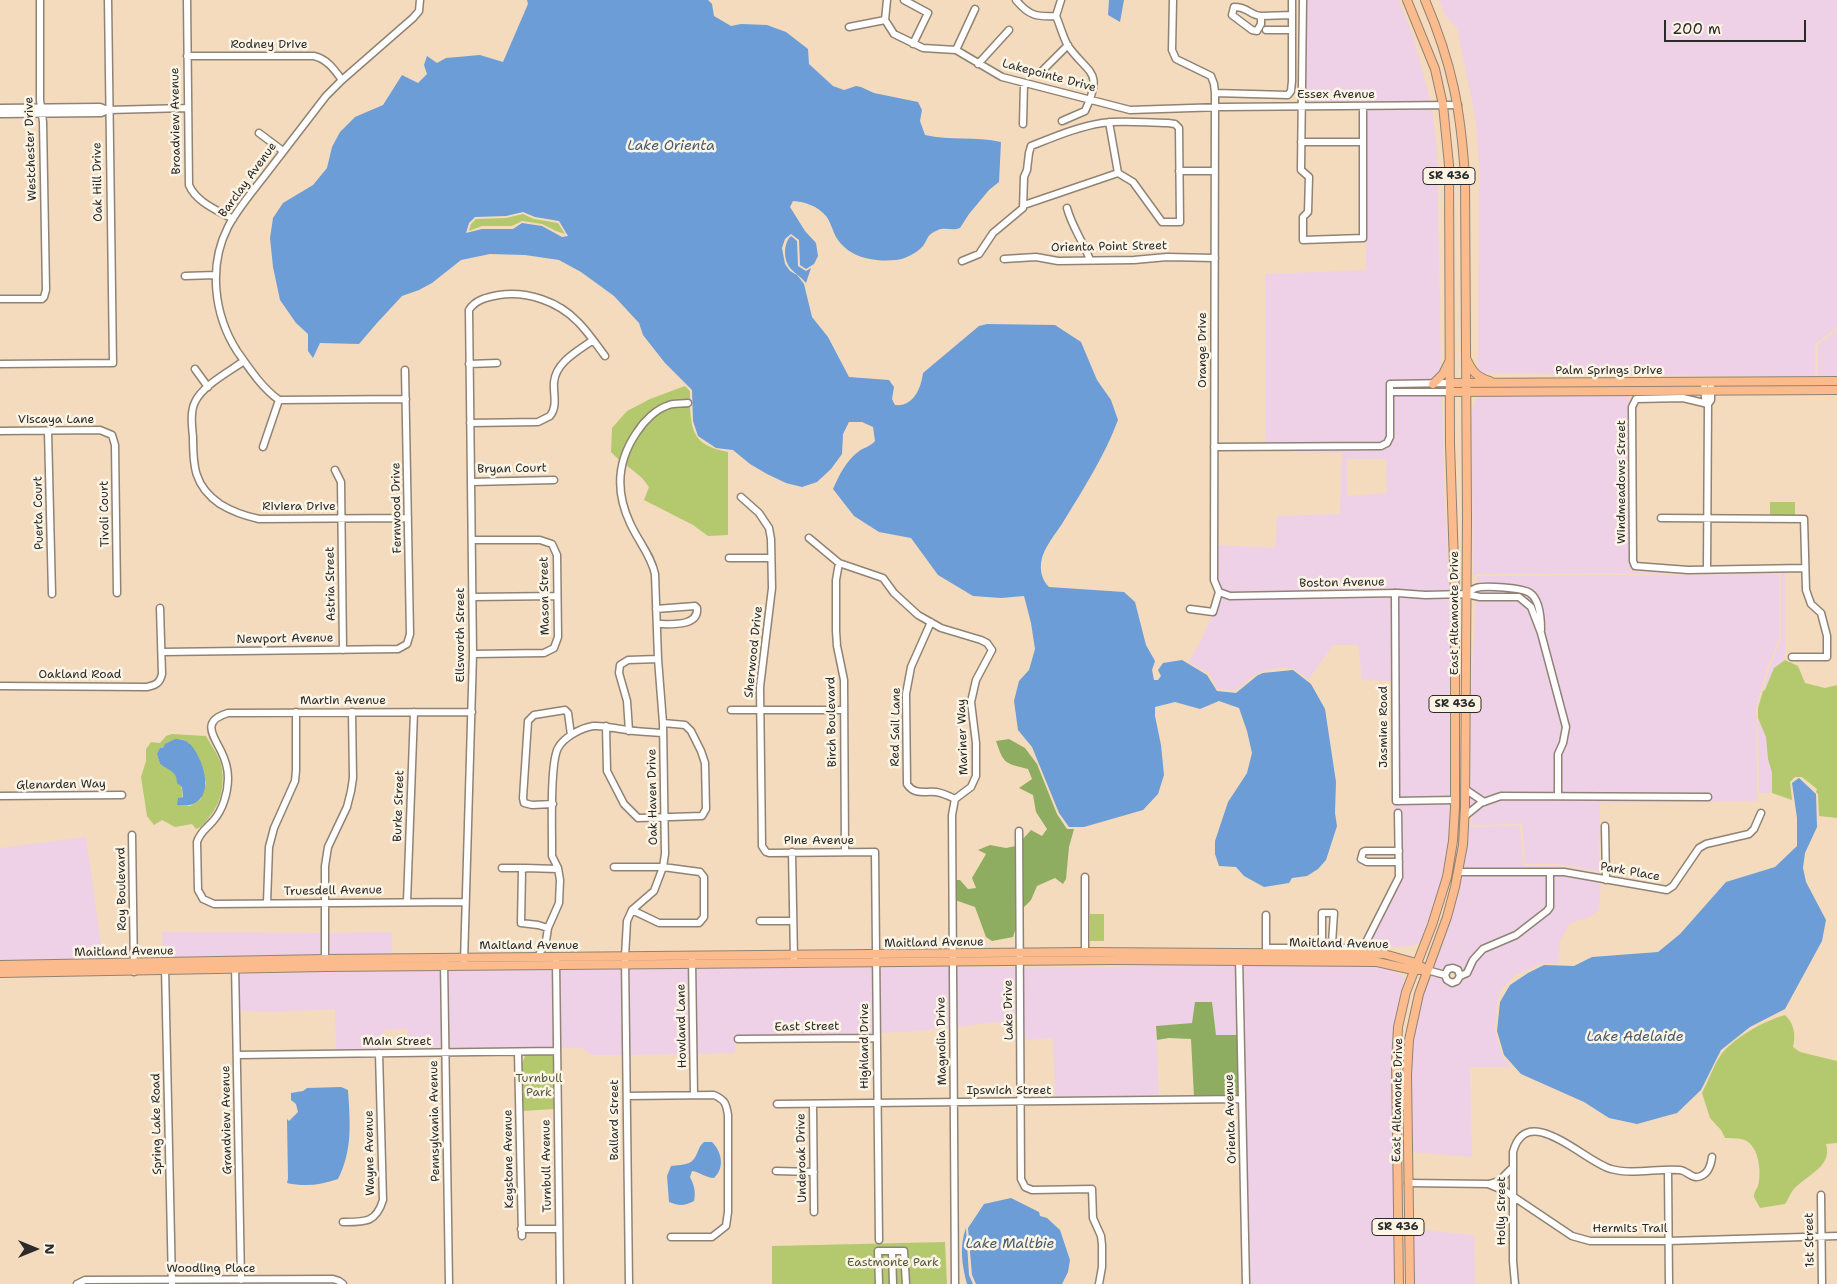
<!DOCTYPE html>
<style>
body{margin:0}
#map{position:relative;width:1837px;height:1284px;overflow:hidden;background:#f4dbbe;font-family:"Shantell Sans",sans-serif}
canvas{display:block}
.north{position:absolute;left:10px;top:1224px;width:50px;height:50px;-webkit-text-stroke:4px #fcf5e5;paint-order:stroke;rotate:90deg;font-size:14px;font-weight:700;line-height:20px;text-align:center;color:#2b2b2b}
.north::after{content:'';display:block;margin:auto;width:18px;height:22px;background:#2b2b2b;clip-path:polygon(50% 0,100% 100%,50% 72%,0 100%)}
.scale{position:absolute;left:1664px;top:20px;width:142px;height:22px;box-sizing:border-box;border:2px solid #2b2b2b;border-top:0;padding-left:6px;font-size:15px;line-height:18px;white-space:nowrap;color:#2b2b2b;-webkit-text-stroke:4px #fcf5e5;paint-order:stroke}
</style>
<div id="map">
<canvas width="1837" height="1284"></canvas>
<div class="north">N</div>
<div class="scale">200 m</div>
</div>
<script>
const c = document.querySelector('canvas').getContext('2d');
c.lineJoin = 'round';
function paint(path, color) { c.fillStyle = color; c.fill(path, 'evenodd'); }
function stroke(path, color, width, dash) { c.strokeStyle = color; c.lineWidth = width; c.lineCap = dash ? 'butt' : 'round'; c.setLineDash(dash || []); c.stroke(path); }
function drawText(font, color, halo, rows, align = 'center') {
  c.font = font + ' "Shantell Sans",sans-serif'; c.lineWidth = 5; c.setLineDash([]); c.textBaseline = 'middle'; c.strokeStyle = halo; c.fillStyle = color; for (const [text, x, y, turn = 0] of rows) {
    c.save(); c.translate(x, y); c.rotate((+turn || 0) * Math.PI / 180); c.textAlign = isNaN(turn) ? turn : align; if (halo) c.strokeText(text, 0, 0); c.fillText(text, 0, 0); c.restore();
  }
}
paint(new Path2D(`
 M1306,0H1399L1414,40L1431,103L1304,104Z
 M1439,0H1837V327L1815,344V377L1482,373L1478,369L1479,168L1476,120L1457,28L1445,15Z
 M1432,108L1437,149L1441,372L1432,381H1387L1388,436L1385,441L1381,443L1265,444V274L1366,270V109Z
 M1837,330V377H1818V345Z
 M1393,394L1442,395L1444,490L1450,591L1230,594L1221,590L1217,582V545L1275,548L1277,516L1340,514L1342,453L1265,452V449L1388,445ZM1347,459H1386L1387,493L1347,496Z
 M1489,394L1629,395L1630,570L1688,573L1477,574L1474,575L1473,587L1472,411L1476,398Z
 M1785,571V660L1774,668L1765,690L1763,691L1769,669L1781,639V573H1689Z
 M1779,574V639L1767,669L1756,708L1757,801L1600,803L1599,871L1559,864H1525L1522,824L1473,825L1470,802L1471,690L1477,576Z
 M1397,595L1450,596V798L1399,799Z
 M1221,596L1230,598H1285L1392,596V681L1362,680L1358,645H1333L1309,679L1293,668H1280L1266,670L1256,674L1236,690L1218,689L1209,673L1189,662L1201,641Z
 M1758,718L1766,737L1768,759L1772,773V793H1759Z
 M1393,801L1394,804L1450,803L1448,846L1439,888L1420,942L1411,946L1366,948L1401,877L1400,811H1395L1396,849H1395Z
 M1470,821L1471,826L1473,827L1520,826L1523,865L1525,866H1559L1601,873V876L1462,869L1467,827Z
 M86,837L103,960L0,963V848Z
 M1461,874L1548,875V906L1515,933L1481,947L1465,971L1462,972L1460,968L1454,965L1445,968L1443,972L1431,968L1444,935Z
 M1553,875H1563L1601,881L1599,910L1590,917L1570,923L1560,941L1559,963H1543L1515,975L1502,989L1497,1002L1495,1032L1502,1056L1511,1067H1470L1472,1157L1411,1152V1057L1417,1011L1430,973L1443,977L1445,981L1460,982L1462,977L1470,974L1476,961L1485,951L1518,937L1549,913Z
 M162,932L322,933V955L163,959Z
 M392,932V954L328,955V933Z
 M1214,964H1236L1237,1035H1216L1212,1002L1192,1023L1156,1026L1159,1098L1055,1100L1053,1038L1028,1040L1023,1033V967H1110Z
 M1242,964L1378,967L1393,970L1403,977L1406,981L1399,1005L1391,1059L1395,1284H1249Z
 M690,967L691,1054L629,1055L628,968Z
 M695,967H873L874,1033L809,1036L735,1037V1053L697,1054Z
 M879,967H950V1027L920,1031L880,1033Z
 M955,967H1017L1018,1025L1016,1023L997,1022L956,1027Z
 M553,968L554,1048L448,1049L447,969Z
 M559,968H622L623,1055H591L583,1048H560Z
 M441,969L443,1049H409L408,1029L383,1030V1049L336,1050L335,1009L276,1012L239,1011V974Z
 M1412,1229L1474,1235L1475,1284H1412Z`), '#eed0e7');
paint(new Path2D(`
 M523,214L534,219L558,223L565,234L556,231L542,224L522,221L512,226H482L469,231L471,224L476,219L506,218Z
 M685,386L690,391V401C683,401 673,401 667,403C644,412 626,437 619,460L611,452L612,428L627,411L650,399Z
 M690,406C691,435 697,446 728,452V535L708,536L693,525L644,500L649,487L642,478L625,464C631,443 646,414 670,407C676,406 684,406 690,406Z
 M1770,502H1795V515H1770Z
 M1785,660L1798,666L1805,683L1825,688L1837,685V818L1819,816L1818,794L1816,792L1817,789L1802,777H1795L1790,782L1792,800L1772,793V773L1768,759L1766,737L1758,718V708L1763,691L1765,690L1774,668Z
 M172,734L206,736C211,745 218,754 221,764C225,781 222,802 210,816C206,821 203,827 196,829L192,824L175,827L162,820L154,825L147,816L141,777L146,761V749L151,742L160,743L166,736ZM181,739L189,743L199,758L206,783L201,799L190,806L181,805L180,798L182,797C184,789 178,777 171,770C168,767 164,767 160,764L157,754C165,746 169,741 181,739Z
 M1090,914H1104V941H1090Z
 M1785,1015C1794,1023 1796,1035 1793,1047L1800,1052L1837,1061V1143L1826,1144C1833,1167 1806,1175 1793,1190C1790,1194 1788,1200 1785,1204L1760,1208L1754,1197C1754,1192 1756,1190 1758,1186C1762,1172 1759,1142 1741,1139C1736,1138 1730,1138 1725,1138L1721,1130L1710,1118L1702,1093C1708,1082 1716,1059 1724,1051C1739,1035 1764,1021 1785,1015Z
 M529,1054H549L554,1056L555,1109L522,1111V1064L525,1056Z
 M945,1242L947,1284H772V1246Z`), '#b4c96e');
paint(new Path2D(`
 M1009,739L1025,748L1037,764L1057,814L1067,829H1074L1069,847L1066,879L1063,884L1055,878L1037,886L1031,900L1022,909V840L1031,830L1042,836L1047,829L1036,812L1033,795L1019,788L1032,779L1028,769C1005,763 1004,765 996,741Z
 M990,845L1006,848L1016,846L1017,924L1013,937L992,941L986,937L975,907L955,900L956,880H960L968,889L976,888L972,878L986,854L978,850Z
 M1195,1002H1212L1216,1035H1237L1239,1097H1194L1191,1039L1169,1038L1157,1040L1156,1026L1192,1023Z`), '#8fad61');
paint(new Path2D(`
 M527,0H708L712,4L714,16L731,26L741,24L767,25L786,32L808,49L809,64L833,86L844,90L856,86L861,87L874,93L918,102L922,110L920,121L925,135C950,141 976,136 1001,142L999,182L989,190L969,214L960,228C953,231 945,227 938,230C926,235 929,238 923,246C917,253 905,259 896,260C873,262 849,258 836,237C833,231 830,221 826,216C817,206 806,202 793,201L790,207L805,231L816,243L818,256L814,264L806,269L800,265L799,240L791,234L785,239L782,248L785,264L790,271L797,275L804,284L812,317L828,337L849,377L889,380L894,387L892,399L895,405C913,407 921,389 923,373L979,326L987,324L1055,325L1081,342L1097,380L1111,400L1118,420C1105,455 1084,488 1065,519C1057,533 1043,547 1041,563C1040,573 1043,581 1049,587L1124,592L1135,602L1146,645L1155,661L1152,670L1154,680H1158L1161,676L1158,670L1163,663L1182,660L1207,675L1217,691L1236,693L1258,675L1263,673L1293,670L1311,684L1325,709L1336,782L1335,813L1337,826L1326,860L1318,869L1307,876L1292,878L1289,883L1264,887L1244,876L1236,867L1219,866L1215,854V841L1228,802L1247,773L1252,753L1247,731L1239,708L1219,701L1200,709L1175,702L1155,707V716L1161,745L1164,775L1158,794L1143,810L1084,827H1069L1059,813L1032,747L1018,730L1014,701L1019,681L1029,670L1035,649L1031,623L1024,596L1001,598L973,596L938,575L911,538L879,532L854,516L833,489C840,474 845,462 858,452C864,447 870,447 875,441L873,427L862,422H849L843,434L842,454L831,469L817,482L802,487L786,483L767,474L750,464L733,450L716,448L698,436L693,421L692,390L665,363L643,335L639,323L614,296L581,272L559,260L525,255L490,254L461,260L432,283L419,290L402,296L377,323L359,344L320,343L313,358L308,351V334L296,323L280,300L273,267L270,238L273,218L283,203L313,185L327,168L332,147L340,132L355,117L383,105L402,75L418,83L427,74L424,65L427,56L437,63L446,58L480,55L503,62L528,4ZM523,212L535,217L559,221L568,236L562,237L542,226L522,223L513,229H482L466,233L469,223L475,217L506,216Z
 M1109,0H1124L1120,22L1108,15Z
 M791,236L797,241L798,266L806,271L811,268L806,283C801,277 796,274 791,269C783,261 783,243 791,236Z
 M175,739C180,739 186,740 190,744C202,756 216,795 193,804C189,806 182,805 177,805L178,798L183,797L182,787L177,783C177,771 168,770 160,764L157,754L160,748H163L165,744Z
 M1799,778L1816,794L1817,827L1805,853L1803,868L1806,882L1826,920L1822,941L1785,1009L1750,1027L1721,1050L1701,1090L1677,1113L1637,1124L1609,1118L1584,1102L1521,1074L1504,1055L1497,1031L1500,1002L1510,985L1528,973L1544,965L1574,966L1592,957L1658,952L1680,934L1726,882L1775,867L1797,846V818L1792,783Z
 M341,1087L348,1090C350,1122 353,1149 338,1179C321,1185 305,1187 287,1183L288,1179L287,1119L289,1121L298,1112L296,1104L291,1100V1093L303,1091L307,1088Z
 M704,1142H712C722,1152 725,1168 714,1178C706,1178 700,1172 692,1171L690,1177C694,1185 696,1191 694,1201C684,1206 680,1206 669,1202L667,1176L671,1166C677,1165 684,1165 689,1163C698,1159 697,1147 704,1142Z
 M1011,1198L1039,1212L1040,1216L1047,1218L1060,1230L1070,1260L1068,1272L1062,1284H976L972,1275L968,1228L984,1204Z
 M966,1228L969,1275L973,1284H967C962,1266 959,1246 966,1228Z`), '#6c9dd6');
const minor = new Path2D(`
 M187,0L189,185C196,202 217,210 233,219
 M887,0L885,20L894,34L923,48L956,50L1002,77L1130,110L1222,107L1458,105
 M904,0L928,13L913,44
 M1016,0C1029,16 1037,17 1056,16L1061,0
 M1173,0L1172,50L1176,59L1211,76L1214,84L1215,93L1288,95L1291,91L1292,81V0
 M1303,0L1301,170L1309,177L1308,212L1303,217V240L1363,238V106
 M1056,16C1060,25 1063,37 1068,46C1089,75 1104,70 1085,111L1062,121
 M1261,16V24L1257,31L1252,30L1232,15L1234,7C1249,7 1249,15 1261,16L1292,15
 M849,27L885,20
 M1266,30H1292
 M956,50L975,9
 M187,56H314C327,59 334,69 342,80
 M978,64L1009,30
 M1040,73L1068,45
 M1215,93L1214,580L1219,592
 M0,108L100,107L108,110L187,108
 M0,114L101,113L108,110
 M1023,124L1024,83
 M259,133L283,151
 M1301,142H1363
 M1179,171H1214
 M1024,205L1118,173
 M1067,208C1072,227 1083,241 1090,260
 M1004,259L1036,257L1058,261L1134,260L1167,257L1215,258
 M962,261L979,254L993,233L1023,208L1024,177L1027,170L1029,153L1031,146C1054,137 1077,127 1102,123C1123,120 1146,123 1168,123L1175,124L1179,128L1180,222H1162L1133,182L1118,173L1109,122
 M185,276L216,275
 M0,299H42L44,297L46,290L43,122L40,100V0
 M244,361C230,371 202,386 195,402C190,412 192,426 193,437C193,466 194,486 220,504C233,512 245,516 259,519L408,518
 M0,364L113,363L108,0
 M469,364L497,363
 M195,369L208,387
 M1704,382L1705,398L1708,404
 M1390,392H1450
 M406,399L279,400C262,388 249,368 237,351C214,315 208,266 228,227C238,208 253,191 266,174C286,148 306,122 326,96L342,80L413,18L419,11L420,0
 M1708,404L1683,398L1636,399L1632,407L1633,561L1635,566L1688,570L1805,568
 M470,423L538,422L550,416C558,406 553,394 554,382C556,362 578,351 593,340
 M0,431L100,430L112,435L115,445L117,593
 M48,431L52,594
 M263,447L279,400
 M1214,447L1381,446L1387,443L1390,437V384L1450,383
 M335,470L341,482L343,650
 M471,482L554,480
 M741,497L759,513L769,528L771,539L772,588L760,687L762,846L766,852L769,853L875,852L879,1240
 M1661,518L1804,519L1806,590L1811,604L1821,613L1827,636V657H1792
 M809,538L839,563L883,578L894,593L918,615L941,628L981,640L987,643L992,650L976,680L971,702L976,743V776L971,787L955,799L952,815L955,1284
 M472,540H540L552,544L557,555L558,637L554,648L544,653L473,654
 M729,558H771
 M839,563L836,580V631L837,646L844,680L845,852
 M1707,569L1708,404L1711,400V387
 M1219,592L1230,596L1398,593L1425,595L1466,594L1480,597H1519L1531,607L1541,633L1566,727L1563,743L1558,754V796
 M1395,593L1396,801L1455,800
 M1466,594C1469,592 1473,589 1476,588C1485,585 1523,588 1530,593C1540,600 1541,619 1541,630
 M473,597L557,596
 M656,609L695,606L697,608C699,627 670,624 657,624
 M1190,609L1213,612L1219,592
 M931,622L911,667L906,694L907,784C914,795 924,791 936,792C943,793 949,796 955,799
 M162,652L398,649L407,644L410,634L405,370
 M0,686L147,687C156,685 160,683 162,674L160,608
 M731,710H843
 M606,726L607,771L624,804L638,818L702,816L706,809L705,763L701,751L691,731L685,725L663,723
 M629,731L627,701L619,673L620,665L628,660L658,659
 M1465,789L1484,802
 M0,796L122,795
 M553,804L532,805L524,803L523,798L528,721L534,715L565,710L568,713L571,735
 M1465,816L1481,803L1501,796L1708,797
 M1605,826L1606,880
 M1019,831L1021,1179L1025,1187L1032,1190L1092,1189L1093,1218L1101,1236L1102,1245V1267L1099,1284
 M132,835L134,972
 M792,852L794,959
 M1399,862H1367L1361,859L1363,852L1365,851H1399
 M614,867H663L700,872L704,877V917L699,923H659L632,910
 M502,868H525
 M1458,872H1564L1667,890L1673,886L1699,848L1706,844L1749,834L1754,829L1761,813
 M1085,877V952
 M407,902L414,712
 M465,902L214,904L203,899L198,890L197,842C200,832 207,828 213,821C223,810 228,792 228,778C228,769 225,759 221,751C213,735 201,721 228,713L472,712
 M267,903L269,847L274,828L295,781L296,770V712
 M1266,915V948H1363L1399,877L1398,813
 M760,921H793
 M548,928L538,925L521,923L522,871L525,868L558,869
 M1326,948L1332,943L1334,913H1322V943L1326,949
 M538,957L546,941L548,928L559,903L560,880L558,868L552,856V844C552,824 550,763 558,748C564,737 581,728 593,726C605,725 616,729 628,730C639,732 651,732 663,733
 M1239,957L1246,1284
 M692,960L694,1095
 M556,961L560,1284
 M444,962L449,1284
 M464,962L473,654L469,310C475,300 487,297 499,295C527,291 558,301 578,322C588,332 596,344 605,356
 M325,963V866L328,847L347,807L351,791L353,778L352,712
 M235,964L241,1280
 M165,967L172,1284
 M1427,970L1445,975L1447,980L1452,983L1457,981L1460,976L1458,970L1453,968L1448,969L1445,975
 M1460,976L1467,973L1473,960L1483,949L1516,935L1547,911L1550,907V872
 M738,1039L877,1038
 M518,1052L522,1236
 M237,1055L557,1051
 M627,1096L714,1095C725,1100 726,1103 728,1115V1212L726,1226L712,1237H671
 M777,1104L1242,1099
 M813,1104L814,1212
 M1668,1170L1669,1284
 M776,1171L814,1172
 M1408,1183L1488,1184L1505,1191L1572,1236L1590,1241H1668L1837,1236
 M1489,1184L1499,1181L1513,1167
 M1821,1195L1822,1284
 M343,1222C365,1222 376,1223 383,1200L379,1053
 M521,1229H559
 M892,1251L893,1284
 M77,1284L85,1280L333,1279L339,1281L343,1284
 M629,1284L625,957L627,921L632,910L654,891L663,867L665,854L663,723L658,659L655,574C651,555 638,541 630,523C615,491 617,461 637,432C644,421 656,409 669,405C674,403 682,404 688,403
 M879,1284L878,1251H904L906,1284
 M1515,1284L1513,1261V1152C1527,1100 1586,1163 1611,1169C1633,1175 1658,1168 1680,1170C1688,1171 1692,1180 1701,1176C1709,1173 1711,1165 1712,1157`);
const major = new Path2D(`
 M1466,358C1472,371 1476,377 1490,381
 M1450,383L1837,381
 M1433,384L1443,374L1449,362
 M1450,392L1837,390
 M0,965L325,959L1085,952L1384,954L1416,963L1427,970
 M0,973L325,967L794,963L1113,960L1377,962L1413,970H1427
 M1399,1284L1396,1063L1398,1027L1406,992L1432,925L1447,877L1453,841L1455,807V594L1450,444L1449,165L1443,105L1435,69L1407,0
 M1410,1284L1407,1075L1409,1040L1419,994L1447,917L1455,887L1463,845L1465,807L1467,518L1465,178C1461,110 1452,63 1425,0`);
stroke(minor, '#908374', 9);
stroke(major, '#908374', 10);
stroke(minor, '#fff', 6);
stroke(major, '#fbbb8d', 8);
for (const [x, y, w] of [
 [1449,176,52],
 [1455,704,52],
 [1398,1227,52]
]) { const box = new Path2D(); box.roundRect(x - w / 2, y - 8.5, w, 17, 4); c.fillStyle = '#fcf5e5'; c.fill(box); stroke(box, '#2b2b2b', 1); }
drawText('bold 11px', '#2b2b2b', null, [
 ["SR 436",1449,176],
 ["SR 436",1455,704],
 ["SR 436",1398,1227]
]);
drawText('12px', '#2b2b2b', '#fcf5e5', [
 ["Rodney Drive",269,45],
 ["Lakepointe Drive",1049,76,15],
 ["Essex Avenue",1336,95],
 ["Broadview Avenue",176,121,-91],
 ["Westchester Drive",31,149,-92],
 ["Barclay Avenue",248,180,-54],
 ["Oak Hill Drive",98,182,-91],
 ["Orienta Point Street",1109,247,-1],
 ["Orange Drive",1203,350,-90],
 ["Palm Springs Drive",1609,371],
 ["Viscaya Lane",56,420],
 ["Bryan Court",512,469,-1],
 ["Windmeadows Street",1622,482,-90],
 ["Riviera Drive",299,507],
 ["Fernwood Drive",397,508,-91],
 ["Puerta Court",39,513,-91],
 ["Tivoli Court",105,514,-91],
 ["Boston Avenue",1342,583,-1],
 ["Astria Street",331,584,-91],
 ["Mason Street",545,596,-91],
 ["East Altamonte Drive",1455,613,-90],
 ["Ellsworth Street",461,635,-90],
 ["Newport Avenue",285,639,-1],
 ["Sherwood Drive",754,652,-84],
 ["Oakland Road",80,675],
 ["Martin Avenue",343,701],
 ["Birch Boulevard",832,722,-91],
 ["Red Sail Lane",896,727,-89],
 ["Jasmine Road",1384,727,-90],
 ["Mariner Way",963,737,-92],
 ["Glenarden Way",61,785,-1],
 ["Oak Haven Drive",653,797,-91],
 ["Burke Street",399,806,-88],
 ["Pine Avenue",819,841],
 ["Park Place",1630,872,10],
 ["Roy Boulevard",122,889,-91],
 ["Truesdell Avenue",333,891,-1],
 ["Maitland Avenue",934,943,-1],
 ["Maitland Avenue",1339,944,1],
 ["Maitland Avenue",529,946],
 ["Maitland Avenue",124,952,-1],
 ["Lake Drive",1009,1010,-91],
 ["Howland Lane",682,1026,-91],
 ["East Street",807,1027,-1],
 ["Magnolia Drive",942,1041,-91],
 ["Main Street",397,1042],
 ["Highland Drive",865,1046,-90],
 ["Ipswich Street",1009,1091],
 ["East Altamonte Drive",1398,1100,-89],
 ["Orienta Avenue",1231,1119,-92],
 ["Grandview Avenue",227,1120,-91],
 ["Ballard Street",615,1120,-90],
 ["Pennsylvania Avenue",435,1121,-91],
 ["Spring Lake Road",157,1124,-91],
 ["Wayne Avenue",370,1153,-91],
 ["Underoak Drive",802,1158,-91],
 ["Keystone Avenue",509,1159,-91],
 ["Turnbull Avenue",547,1166,-91],
 ["Holly Street",1502,1211,-90],
 ["Hermits Trail",1630,1229],
 ["1st Street",1810,1240,-91],
 ["Woodling Place",211,1269]
]);
drawText('12px', '#545a3f', '#fcf5e5', [
 ["Turnbull",539,1079],
 ["Park",539,1093],
 ["Eastmonte Park",893,1263]
]);
drawText('italic 14px', '#45596f', '#fcf5e5', [
 ["Lake Orienta",671,146],
 ["Lake Adelaide",1635,1037],
 ["Lake Maltbie",1010,1244]
]);
</script>
